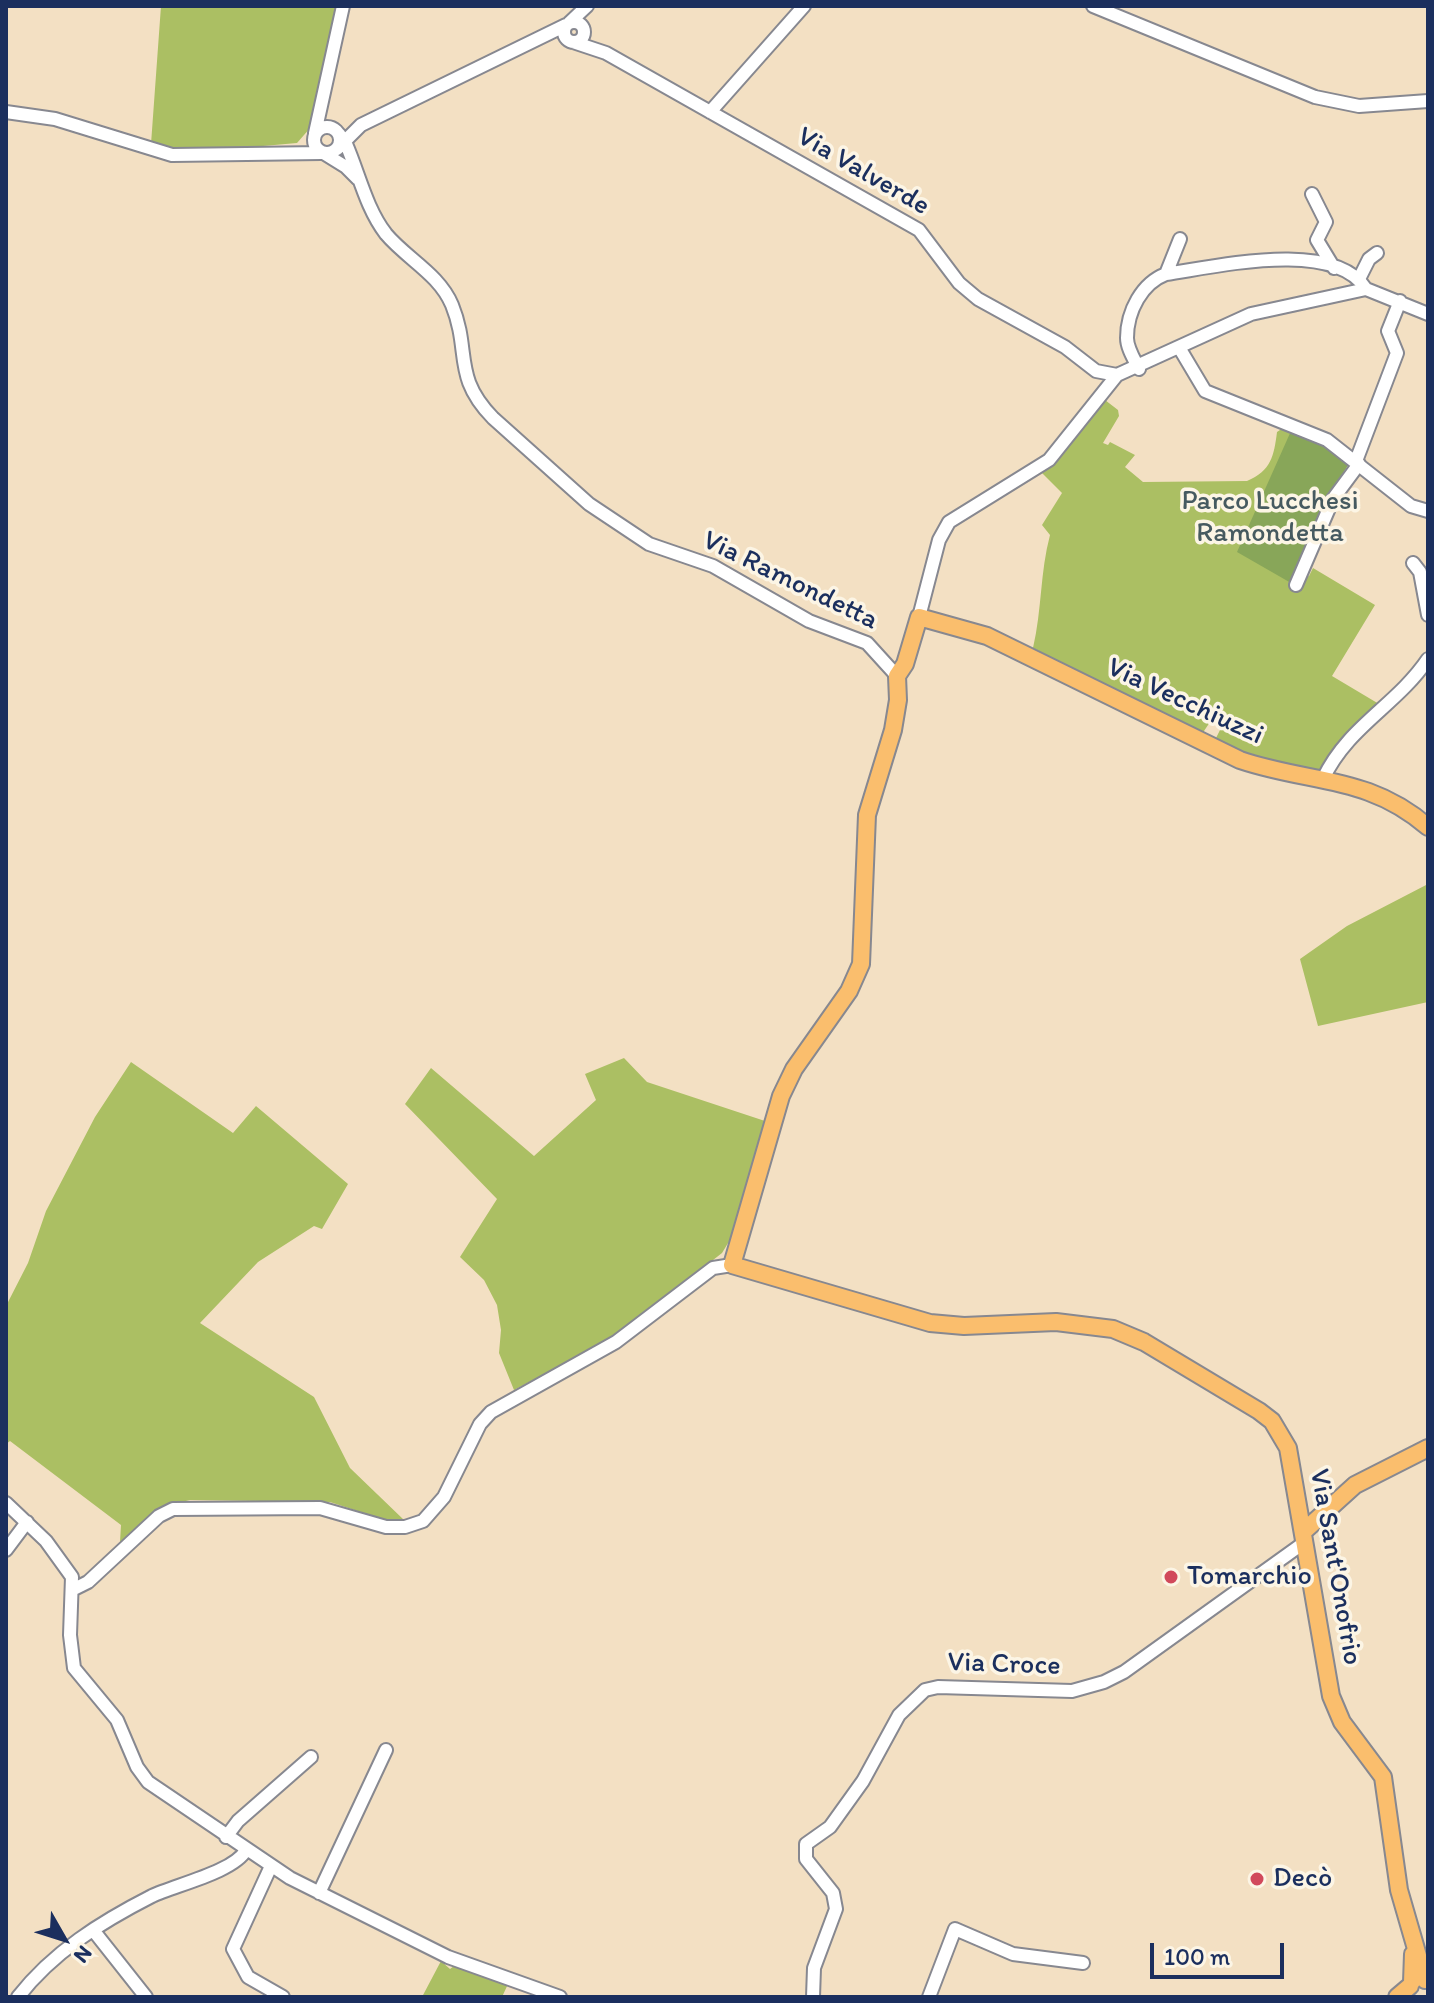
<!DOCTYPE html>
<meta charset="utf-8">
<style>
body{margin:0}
#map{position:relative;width:1434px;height:2003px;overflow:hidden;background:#f3e0c3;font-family:Itim,sans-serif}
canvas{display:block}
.frame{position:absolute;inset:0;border:8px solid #1b2f5e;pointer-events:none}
.north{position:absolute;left:24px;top:1899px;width:80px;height:80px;-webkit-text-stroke:6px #fcf5e5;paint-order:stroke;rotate:129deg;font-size:22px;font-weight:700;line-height:32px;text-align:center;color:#1b2f5e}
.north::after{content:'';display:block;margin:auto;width:28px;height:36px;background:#1b2f5e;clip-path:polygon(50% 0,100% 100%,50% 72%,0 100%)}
.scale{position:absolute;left:1150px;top:1943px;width:134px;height:36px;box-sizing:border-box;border:4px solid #1b2f5e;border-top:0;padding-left:10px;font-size:24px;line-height:28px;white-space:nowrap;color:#1b2f5e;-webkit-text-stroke:6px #fcf5e5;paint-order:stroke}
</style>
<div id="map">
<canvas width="1434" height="2003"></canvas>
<div class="frame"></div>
<div class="north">N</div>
<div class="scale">100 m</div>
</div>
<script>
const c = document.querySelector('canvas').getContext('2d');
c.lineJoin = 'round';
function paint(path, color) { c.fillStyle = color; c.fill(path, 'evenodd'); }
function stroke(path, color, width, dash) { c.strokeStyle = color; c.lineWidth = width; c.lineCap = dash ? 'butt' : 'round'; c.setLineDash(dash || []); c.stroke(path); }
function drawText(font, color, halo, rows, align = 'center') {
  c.font = font + ' Itim,sans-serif'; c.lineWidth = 7; c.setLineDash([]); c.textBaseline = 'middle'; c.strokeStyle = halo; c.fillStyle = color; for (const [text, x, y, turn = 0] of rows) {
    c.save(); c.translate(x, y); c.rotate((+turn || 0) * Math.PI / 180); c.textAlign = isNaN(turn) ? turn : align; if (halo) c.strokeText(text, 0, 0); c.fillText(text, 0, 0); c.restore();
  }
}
paint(new Path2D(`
 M161,6H339L311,127L297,143C248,147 200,153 151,144Z
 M1105,400L1118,410L1119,416L1103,443L1108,445L1110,442L1135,455L1125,467L1143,482L1247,481C1271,471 1274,456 1277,432L1283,428L1323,444L1348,465L1322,507L1291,582L1309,576L1313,568L1375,605L1332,676L1379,704L1330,753L1319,771L1260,758L1215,740L1221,728L1210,722L1202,734L1033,648C1042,610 1040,572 1050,535L1042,525L1062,493L1041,472L1061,455Z
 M1428,884V1002L1318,1026L1300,959L1347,926Z
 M624,1058L647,1082L768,1122L742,1220L722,1253L616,1336L514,1390L499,1353L501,1330L497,1305L484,1280L460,1257L497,1199L405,1104L431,1068L534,1156L596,1100L585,1074Z
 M131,1062L233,1133L256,1106L348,1184L322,1229L314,1226L258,1262L200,1323L314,1397L350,1468L404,1520L382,1519L330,1502L190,1500L161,1507L120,1542L121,1525L10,1441L6,1444V1306L28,1263L46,1211L95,1117Z
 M441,1961L450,1969L454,1966L508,1984L502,1997H422Z`), '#abbf63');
paint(new Path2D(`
 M1291,431L1323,444L1348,465L1322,507L1291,583L1237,552Z`), '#88a659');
const minor = new Path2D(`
 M1093,6L1315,97L1359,106L1428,101
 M564 32a10 10 0 1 1 20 0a10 10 0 1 1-20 0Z
 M569,23L587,6
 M573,42L606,53L919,230L959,283L978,299L1065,347L1096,371L1117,375
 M6,112L55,119L172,155L321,153
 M710,112L804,6
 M314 140a13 13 0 1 1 26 0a13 13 0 1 1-26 0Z
 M315,133L343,6
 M339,134L346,144C359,174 366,208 386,234C407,259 439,274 452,305C471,352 452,376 493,418L589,504L649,544L713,566L809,621L867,643L897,676
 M337,149L361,125L566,25
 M325,154L346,167L358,179
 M1312,194L1326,222L1317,240L1334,268
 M1166,274C1215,267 1334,238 1366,289
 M1359,279L1369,259L1377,253
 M1180,349L1205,391L1327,440L1411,506L1428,511
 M1139,369C1134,359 1127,348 1127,338C1127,311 1142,283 1166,274L1180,239
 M1356,461L1397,353L1388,331L1400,301
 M1413,563L1420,572L1428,615
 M1296,585L1333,499L1359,464
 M919,617L939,540L949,522L1049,460L1117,375L1251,314L1366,289L1428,314
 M1323,779C1348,726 1396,706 1428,659
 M6,1503L46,1541L72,1577L70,1635L74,1668L117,1720L137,1767L148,1782L290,1878L448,1957L560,1997
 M6,1550L27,1522
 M74,1589L88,1582L159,1516L173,1509L320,1508L386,1527H405L423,1521L444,1497L480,1424L491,1412L616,1342L713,1268L732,1265
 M226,1837L238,1821L311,1757
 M271,1866L233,1949L248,1977L283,1997
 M319,1893L386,1750
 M93,1930L146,1997
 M18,1997C53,1952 101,1922 152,1896C175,1885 234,1872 246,1850
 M813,1997L814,1968L836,1909L833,1893L806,1859V1844L830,1827L863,1781L899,1715L925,1690L938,1687L1072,1691L1104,1682L1124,1672L1305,1542
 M929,1997L955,1929L1013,1954L1083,1963`);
const major = new Path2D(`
 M1303,1532L1355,1485L1428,1448
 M1425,1980L1399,1890L1383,1777L1342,1722L1331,1696L1288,1448L1272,1421L1259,1411L1144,1342L1113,1329L1056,1322L964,1326L930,1323L732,1265L781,1096L794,1069L849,991L861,964L867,815L893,730L898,700L897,676L905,664L919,617L987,636L1240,760C1311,784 1368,775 1428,827
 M1412,1982L1413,1954
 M1397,1997L1410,1986`);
stroke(minor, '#878890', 16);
stroke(major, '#878890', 20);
stroke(minor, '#fff', 12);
stroke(major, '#fabe6d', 16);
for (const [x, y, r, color] of [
 [1171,1577,8,"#d1495b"],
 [1257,1879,8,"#d1495b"]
]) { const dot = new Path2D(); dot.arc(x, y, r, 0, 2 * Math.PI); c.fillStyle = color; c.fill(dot); stroke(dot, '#fcf5e5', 3); }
drawText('28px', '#1b2f5e', '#fcf5e5', [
 ["Via Valverde",863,172,30],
 ["Via Ramondetta",790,581,26],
 ["Via Vecchiuzzi",1185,702,25],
 ["Via Sant'Onofrio",1335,1567,80],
 ["Via Croce",1004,1665,2]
]);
drawText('28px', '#465a60', '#fcf5e5', [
 ["Parco Lucchesi",1270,502],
 ["Ramondetta",1270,534]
]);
drawText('28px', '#1b2f5e', '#fcf5e5', [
 ["Tomarchio",1187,1577],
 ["Decò",1273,1879]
], 'left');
</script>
